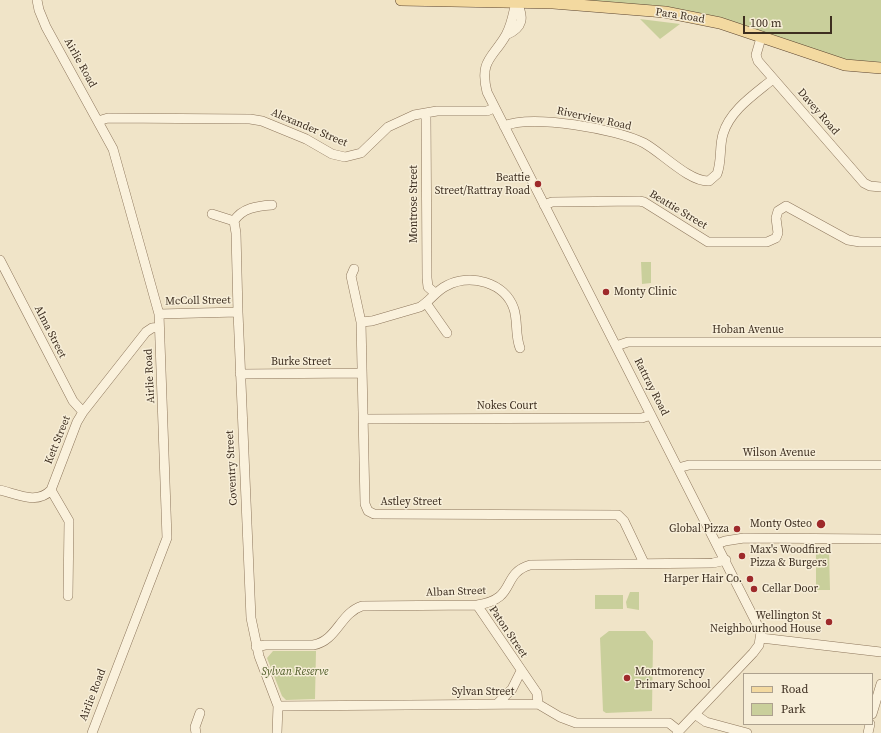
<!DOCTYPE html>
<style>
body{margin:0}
#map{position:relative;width:881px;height:733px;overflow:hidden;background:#f0e4c8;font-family:"Source Serif 4",serif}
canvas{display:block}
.legend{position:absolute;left:743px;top:673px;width:130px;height:52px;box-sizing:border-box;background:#f7eed8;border:1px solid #ada18e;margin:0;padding:5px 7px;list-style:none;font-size:12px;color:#3d2e20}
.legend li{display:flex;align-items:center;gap:8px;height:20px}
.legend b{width:20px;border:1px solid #ada18e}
.scale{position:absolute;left:743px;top:16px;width:89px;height:18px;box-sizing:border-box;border:2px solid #3d2e20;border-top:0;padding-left:5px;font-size:12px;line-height:14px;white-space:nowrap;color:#3d2e20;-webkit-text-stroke:3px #f7eed8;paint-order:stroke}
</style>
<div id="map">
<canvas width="881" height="733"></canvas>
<ul class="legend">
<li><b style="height:5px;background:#f3d9a0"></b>Road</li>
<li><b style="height:11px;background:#c9cf9b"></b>Park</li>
</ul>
<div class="scale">100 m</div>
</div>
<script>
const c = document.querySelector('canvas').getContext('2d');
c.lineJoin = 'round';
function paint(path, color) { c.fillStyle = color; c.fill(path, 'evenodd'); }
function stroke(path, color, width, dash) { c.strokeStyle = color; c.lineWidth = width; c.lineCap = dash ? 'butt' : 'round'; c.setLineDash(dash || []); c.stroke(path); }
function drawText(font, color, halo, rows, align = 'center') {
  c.font = font + ' "Source Serif 4",serif'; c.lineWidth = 3; c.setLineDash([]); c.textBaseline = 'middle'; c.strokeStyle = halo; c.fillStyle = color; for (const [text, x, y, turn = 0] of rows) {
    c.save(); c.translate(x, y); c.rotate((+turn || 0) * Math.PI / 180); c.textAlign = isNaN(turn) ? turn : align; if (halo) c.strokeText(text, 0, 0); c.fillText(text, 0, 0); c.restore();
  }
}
paint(new Path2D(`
 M579,0H881V62L850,61L730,22Z
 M640,19L680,24L660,39Z
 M641,262H651V283L642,284Z
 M816,550H829L830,590H816Z
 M630,592H639V610L627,608L626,602Z
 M595,595H623V609H595Z
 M609,631H645L653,641L652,711L606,713L603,711L600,638Z
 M273,651H316L315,699L286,700L282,696L267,658Z`), '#c9cf9b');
const minor = new Path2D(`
 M37,0L39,10L46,27L113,149L159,314L167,538L92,733
 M516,2C513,14 512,24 506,35C493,58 479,60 487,92L761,632L759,645L753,653L677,733
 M506,35C523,28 525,17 516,2
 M761,38L756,55L758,61L864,183L870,186L881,187
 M426,113L427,278L428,287L435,293
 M98,121L108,118L250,119L262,121L306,139L332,154L345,157L361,153L388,127L414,115L437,111H487L494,108
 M504,126C532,114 617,129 644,143C661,152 689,182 709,181L717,174C722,161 719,147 723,134C730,110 755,94 773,79
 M544,205L552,202L639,201L644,202L708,242H767L776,238L778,233L776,218L778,211L786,206L848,240L860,242H881
 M212,214L234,221L236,233L238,312L251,618L259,656L278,706L277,733
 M234,221C242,208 257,206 272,205
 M0,260L73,401L83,412
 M354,269L351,276L361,322L365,504L368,511L374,514L618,515L624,521L644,563
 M426,303L447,333
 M159,314L238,312
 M361,322L372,321L420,307C430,301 436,291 446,286C470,273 505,282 514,309C518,322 515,335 520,348
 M616,346L628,342H881
 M240,374L362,373
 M363,419L642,418L651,415
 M678,468L689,465H881
 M0,490C17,494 37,505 51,490L77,422L83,412L146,332L152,328L159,327
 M51,490L69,521L68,596
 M717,544L725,541L744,538L881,539
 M477,605L537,693L538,704
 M761,638L881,652
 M256,647L265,645H313C337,641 340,613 362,606L477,605C518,599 500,574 530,565L713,563L726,560
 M497,704L512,689L521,671
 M278,706L538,704L560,717L576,723H669L679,731
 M872,714L881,684
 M696,715L706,722L747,733
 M196,733L195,727L200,713
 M868,733L870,724`);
const major = new Path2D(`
 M401,0L553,3L665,12L720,23L845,65L881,68`);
stroke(minor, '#8d765c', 10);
stroke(major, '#5b4430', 12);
stroke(minor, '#faf1dc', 9);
stroke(major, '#f3d9a0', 11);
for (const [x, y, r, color] of [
 [538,184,4,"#9e2a2b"],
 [606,292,4,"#9e2a2b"],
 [821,524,5,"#9e2a2b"],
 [737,529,4,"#9e2a2b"],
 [742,556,4,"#9e2a2b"],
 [750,579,4,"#9e2a2b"],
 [754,589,4,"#9e2a2b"],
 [829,622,4,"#9e2a2b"],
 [627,678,4,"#9e2a2b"]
]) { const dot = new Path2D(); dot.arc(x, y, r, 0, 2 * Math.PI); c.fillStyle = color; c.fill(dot); stroke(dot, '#f7eed8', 1.5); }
drawText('11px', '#3d2e20', '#f7eed8', [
 ["Para Road",680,16,9],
 ["Airlie Road",80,63,61],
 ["Davey Road",818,112,49],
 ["Riverview Road",594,119,12],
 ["Alexander Street",309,128,23],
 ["Montrose Street",414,204,-90],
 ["Beattie Street",678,210,31],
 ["McColl Street",198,301,-1],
 ["Hoban Avenue",748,330],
 ["Alma Street",50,332,63],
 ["Burke Street",301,362],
 ["Airlie Road",150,376,-93],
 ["Rattray Road",651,387,63],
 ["Nokes Court",507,406],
 ["Kett Street",58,440,-68],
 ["Wilson Avenue",779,453],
 ["Coventry Street",232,468,-93],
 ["Astley Street",411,502],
 ["Alban Street",456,592,-2],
 ["Paton Street",508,632,56],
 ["Sylvan Street",483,692],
 ["Airlie Road",93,695,-69]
]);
drawText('11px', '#3d2e20', '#f7eed8', [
 ["Beattie",530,178],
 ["Street/Rattray Road",530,191],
 ["Monty Clinic",614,292,"left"],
 ["Monty Osteo",812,524],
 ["Global Pizza",729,529],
 ["Max's Woodfired",750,550,"left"],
 ["Pizza & Burgers",750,563,"left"],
 ["Harper Hair Co.",742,579],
 ["Cellar Door",762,589,"left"],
 ["Wellington St",821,616],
 ["Neighbourhood House",821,629],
 ["Montmorency",635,672,"left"],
 ["Primary School",635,685,"left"]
], 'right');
drawText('italic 11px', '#4d5a26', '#f7eed8', [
 ["Sylvan Reserve",295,672]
]);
</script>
